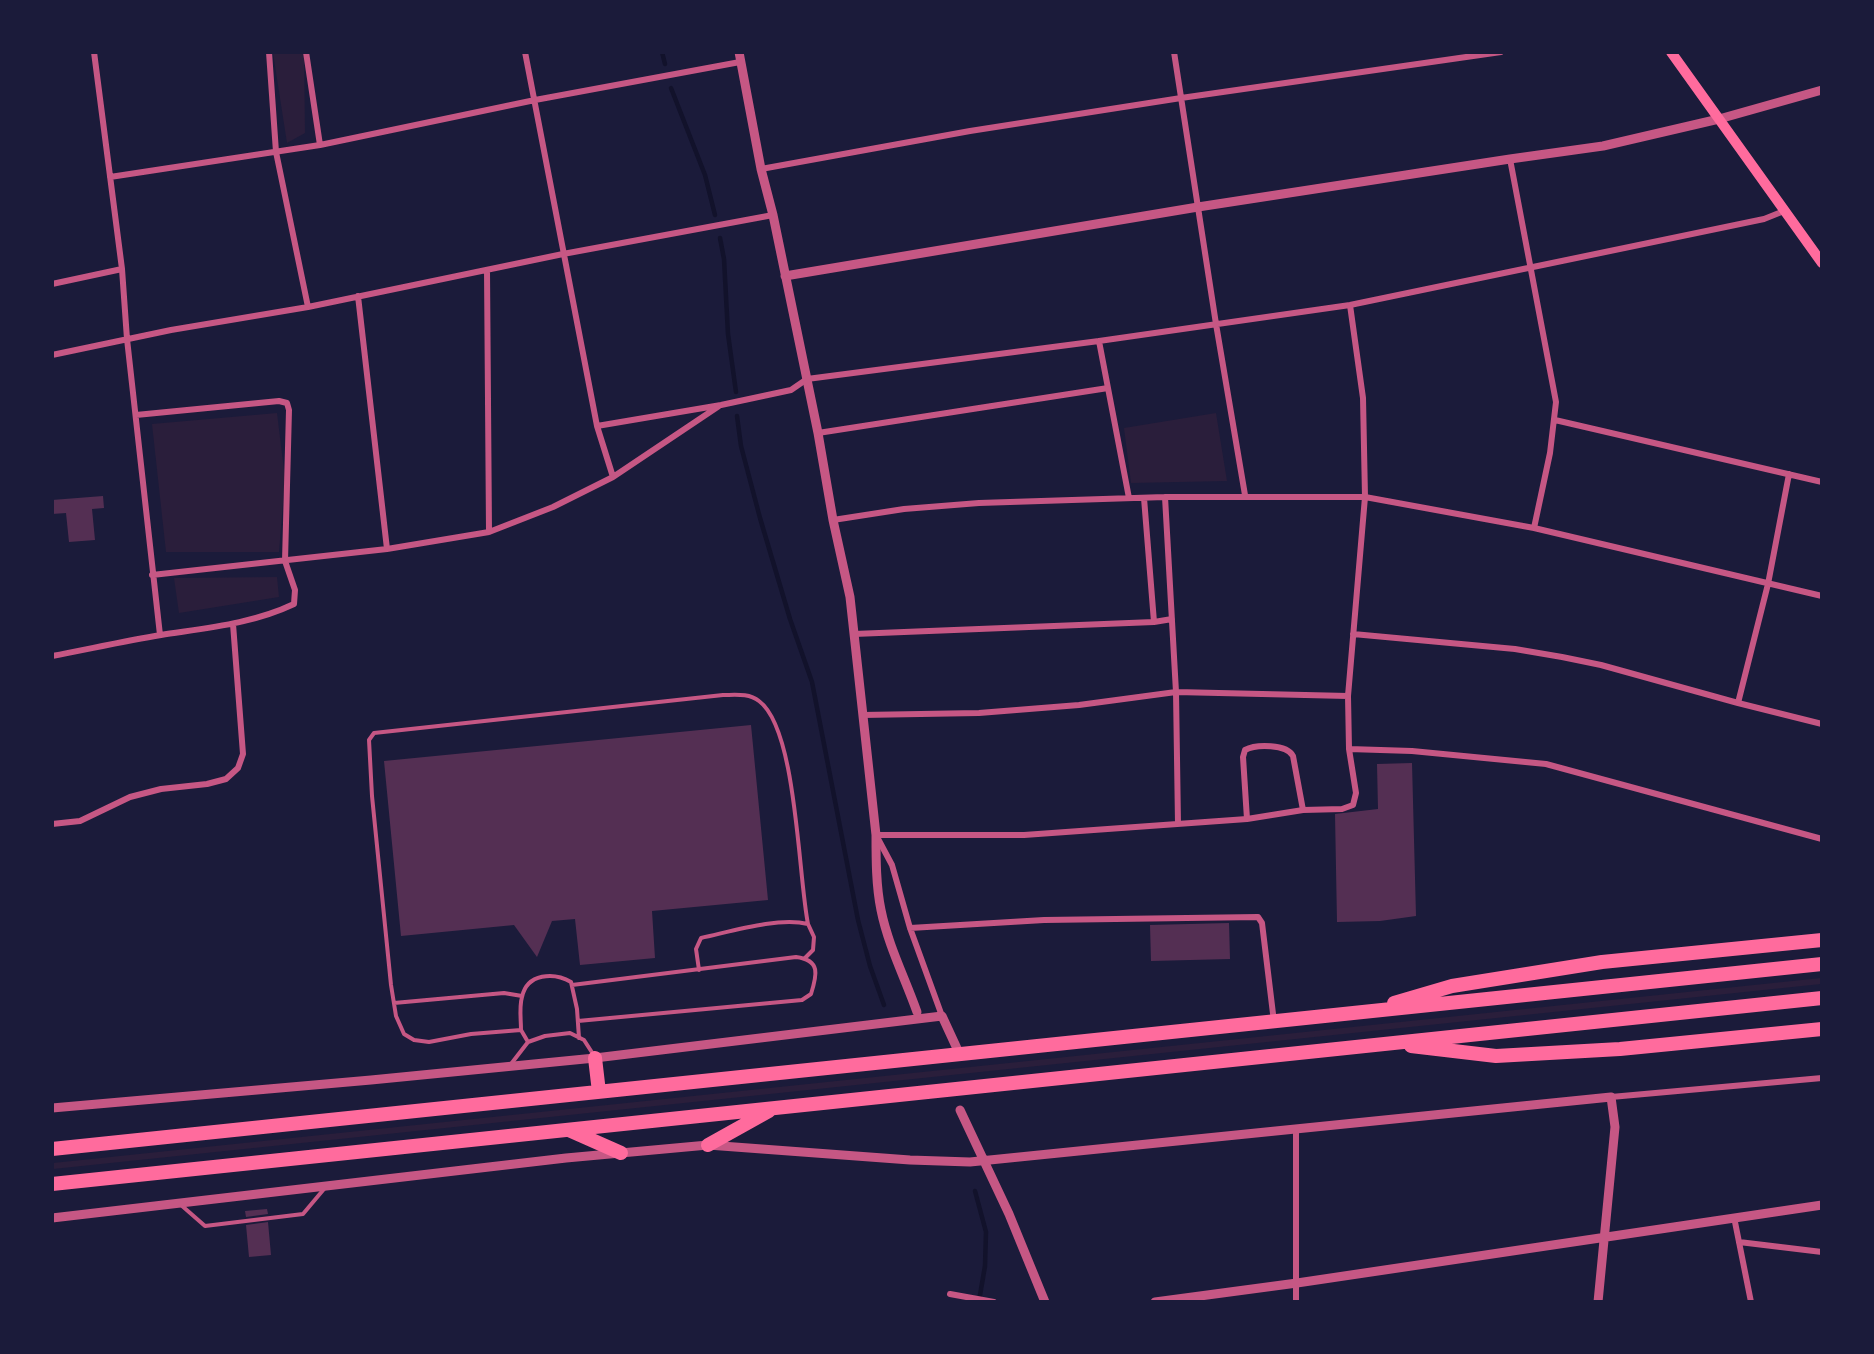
<!DOCTYPE html>
<style>
body{margin:0}
#map{position:relative;width:1874px;height:1354px;overflow:hidden;background:#1b1b3a;font-family:"Fira Sans Condensed",sans-serif}
canvas{display:block}
.frame{position:absolute;inset:0;border:54px solid #1b1b3a;pointer-events:none}
</style>
<div id="map">
<canvas width="1874" height="1354"></canvas>
<div class="frame"></div>
</div>
<script>
const c = document.querySelector('canvas').getContext('2d');
c.lineJoin = 'round';
function paint(path, color) { c.fillStyle = color; c.fill(path, 'evenodd'); }
function stroke(path, color, width, dash) { c.strokeStyle = color; c.lineWidth = width; c.lineCap = dash ? 'butt' : 'round'; c.setLineDash(dash || []); c.stroke(path); }
paint(new Path2D(`
 M273,53H304L305,133L287,143Z
 M277,413L285,478L279,552H166L152,424Z
 M1216,413L1227,481L1131,483L1124,428Z
 M277,577L279,597L179,613L174,578Z
 M1821,978V984L53,1169V1163Z`), '#2a1e3b');
stroke(new Path2D(`
 M662,52L665,64
 M671,88L705,175L715,215
 M720,238L724,259L728,334L736,392
 M737,416L741,446L760,518L790,619L812,682L858,920L870,966L884,1005
 M975,1191L986,1232L985,1266L979,1301`), '#12122b', 4.5);
paint(new Path2D(`
 M103,496L104,508L92,509L95,540L69,542L66,513L52,514V500Z
 M751,725L768,900L652,911L655,958L580,965L575,919L552,921L537,957L514,925L401,936L384,761Z
 M1412,763L1416,916L1380,921L1337,922L1335,814L1378,809L1377,764Z
 M1229,923L1230,959L1151,961L1150,925Z
 M267,1209L268,1214L246,1217L245,1211Z
 M268,1222L271,1255L249,1257L246,1225Z`), '#542f53');
stroke(new Path2D(`
 M699,970L696,949L701,938C733,931 778,917 808,924L814,937L813,950L805,958
 M572,985L796,957C821,960 817,975 811,994L802,1000L578,1021
 M394,1003L504,993L522,996
 M521,1030C521,1019 519,1007 522,997C527,973 554,972 571,982L577,1009L579,1038
 M528,1042L521,1030L471,1034L429,1042L414,1040L404,1034L396,1016L391,985L372,796L369,740L374,733L723,695C735,695 749,693 759,701C797,729 798,875 808,924
 M511,1064L528,1042L545,1036L570,1033L584,1040L593,1054
 M181,1205L205,1226L303,1214L324,1189`), '#c65784', 4);
stroke(new Path2D(`
 M94,52L122,269L127,339L160,635
 M269,52L276,152L308,307
 M306,52L320,145
 M525,52L597,426L613,477
 M1174,52L1216,324L1245,495
 M1510,159L1556,402L1550,453L1534,528
 M761,169L970,131L1181,98L1501,52
 M110,177L320,145L535,100L740,62
 M487,270L489,532
 M52,284L122,269
 M358,296L387,549
 M1099,341L1129,498
 M52,355L171,330L308,307L563,254L773,215
 M1555,420L1822,482
 M597,426L721,405L791,390L807,379L1099,341L1350,305L1764,219L1784,211
 M818,433L1108,388
 M1165,497L1176,692L1178,824
 M1144,498L1154,622
 M833,520L904,509L979,503L1165,497H1365L1534,528L1822,596
 M152,575L387,549L489,532L553,507L613,477L719,406
 M854,634L1154,622L1172,619
 M1353,634L1515,649L1562,657L1601,665L1738,703L1822,724
 M52,656C89,649 125,641 161,635C206,628 252,624 294,604L295,590L285,561L289,410L287,403L279,401L136,415
 M1738,703L1768,584L1789,474
 M862,715L979,713L1079,705L1176,692L1348,696
 M1349,749L1412,751L1546,764L1822,839
 M1247,819L1243,757L1245,750C1256,744 1287,744 1293,756L1303,810
 M52,824L80,821L130,797L161,789L207,784L226,779L238,768L243,754L233,624
 M910,928L1044,920L1258,917L1262,923L1274,1022
 M942,1016L910,928L892,865L876,835H1024L1247,819L1303,810L1342,809L1353,805L1356,793L1349,749L1348,696L1365,497L1363,398L1350,305
 M1611,1097L1822,1078
 M1296,1128V1302
 M1734,1217L1751,1302
 M1739,1242L1822,1252
 M950,1294L994,1302`), '#c65784', 6);
stroke(new Path2D(`
 M739,52L761,169L773,215L818,433L833,520L850,597L876,835C876,859 876,886 881,910C888,945 905,978 917,1012
 M785,276L1198,207L1510,159L1603,146L1719,119L1822,90
 M52,1108L371,1080L595,1058L942,1016L960,1055
 M960,1110L1009,1214L1045,1302
 M52,1218L566,1158L708,1145L910,1160L970,1162L1611,1097L1615,1127L1598,1302
 M1155,1302L1297,1283L1822,1205`), '#c65784', 9);
stroke(new Path2D(`
 M1671,52L1822,263`), '#ff6b9d', 10);
stroke(new Path2D(`
 M1394,1003L1452,986L1602,962L1822,940
 M1411,1046L1496,1056L1620,1049L1822,1029
 M595,1058L599,1092
 M569,1130L621,1153
 M708,1145L769,1111
 M52,1149L1822,964
 M52,1184L1822,998`), '#ff6b9d', 14);
</script>
